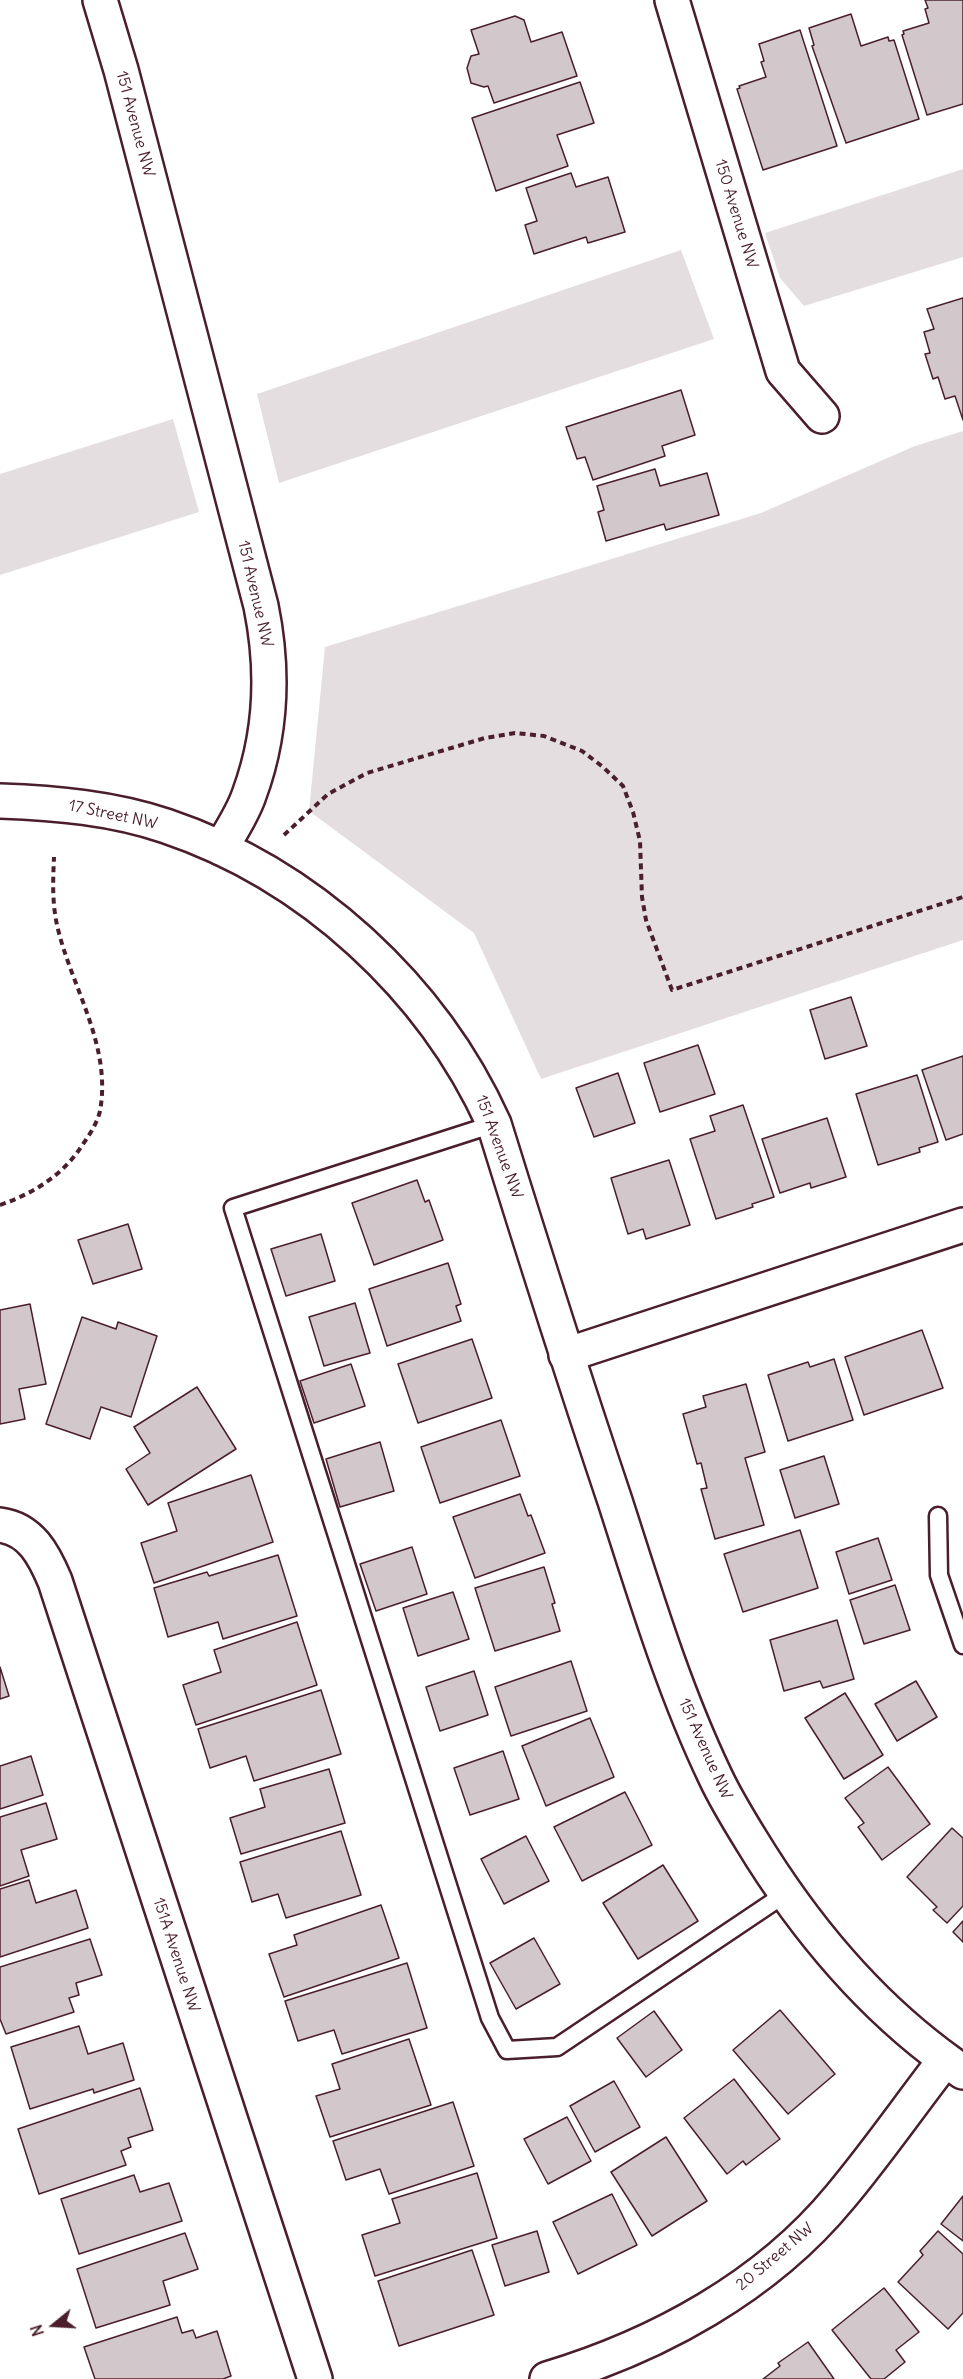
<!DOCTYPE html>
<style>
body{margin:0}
#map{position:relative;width:963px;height:2379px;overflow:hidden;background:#fff;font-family:Delius,sans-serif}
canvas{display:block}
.north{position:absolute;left:24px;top:2295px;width:60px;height:60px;-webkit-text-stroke:4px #fff;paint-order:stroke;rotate:252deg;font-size:16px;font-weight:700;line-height:24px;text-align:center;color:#4a1f2b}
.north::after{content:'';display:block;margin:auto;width:21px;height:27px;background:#4a1f2b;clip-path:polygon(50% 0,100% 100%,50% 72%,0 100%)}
</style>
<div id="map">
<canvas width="963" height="2379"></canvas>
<div class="north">N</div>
</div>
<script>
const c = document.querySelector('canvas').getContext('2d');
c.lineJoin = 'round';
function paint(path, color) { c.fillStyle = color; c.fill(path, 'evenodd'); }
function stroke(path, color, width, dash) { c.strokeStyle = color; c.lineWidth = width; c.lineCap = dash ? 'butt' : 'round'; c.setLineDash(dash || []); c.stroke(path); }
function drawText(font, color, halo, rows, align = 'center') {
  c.font = font + ' Delius,sans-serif'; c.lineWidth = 4.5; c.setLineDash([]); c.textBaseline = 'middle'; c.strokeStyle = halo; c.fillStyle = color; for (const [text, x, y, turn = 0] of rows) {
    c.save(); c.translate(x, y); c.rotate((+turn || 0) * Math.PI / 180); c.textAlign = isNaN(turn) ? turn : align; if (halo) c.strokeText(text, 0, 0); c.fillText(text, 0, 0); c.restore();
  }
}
paint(new Path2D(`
 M963,169V257L804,306L780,278L765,233Z
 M681,250L714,339L279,483L257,394Z
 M173,419L199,512L0,575V474Z
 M963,431V940L541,1079L474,933L309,811L325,647L761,513L915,446Z`), '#e5dee0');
const building = new Path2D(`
 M925,0H963V104L927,115L902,35L904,34L903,31L929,23L925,9L928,8Z
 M851,14L861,46L888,37L889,41L894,40L919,119L846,143L812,46L814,45L809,28Z
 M515,16L524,20L531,42L562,32L577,76L494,103L488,86L484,87L471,83L467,68L471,56L479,54L471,30Z
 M800,30L837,146L763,170L737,89L740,88L739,86L766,77L761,62L764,61L759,44Z
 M580,82L594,123L557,135L568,166L496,191L472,118Z
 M571,173L576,187L608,177L625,232L588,243L586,237L534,254L525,225L537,221L526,188Z
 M963,298V420L955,396L945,399L938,377L933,379L925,354L930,353L924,332L934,329L927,309Z
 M681,390L695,435L662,446L665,456L593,480L585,457L577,459L566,427Z
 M655,469L660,486L707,473L719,515L666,530L664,524L606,541L598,512L604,510L597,486Z
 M851,997L867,1046L825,1059L810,1010Z
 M698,1045L715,1094L660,1112L644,1063Z
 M963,1056V1134L946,1140L922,1070Z
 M618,1073L635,1123L594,1137L576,1088Z
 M917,1075L938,1142L919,1148L920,1152L878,1165L856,1094Z
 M743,1105L774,1197L752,1204L753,1207L716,1219L690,1139L715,1131L710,1116Z
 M827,1118L846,1177L811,1188L810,1183L780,1193L762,1139Z
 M669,1160L690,1225L646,1239L643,1229L628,1234L611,1178Z
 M417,1180L425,1202L429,1200L443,1240L374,1265L352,1203Z
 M128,1224L142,1269L93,1284L78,1240Z
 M321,1234L335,1281L286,1296L271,1249Z
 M448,1263L461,1304L456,1306L461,1321L387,1346L369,1289Z
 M355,1303L370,1353L324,1366L309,1317Z
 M30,1304L46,1384L19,1389L25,1419L0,1424V1310Z
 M82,1317L116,1329L118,1322L157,1336L131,1417L101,1407L90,1439L46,1424Z
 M922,1330L943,1388L864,1415L845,1357Z
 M472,1339L492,1398L418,1423L398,1364Z
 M834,1359L853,1420L788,1441L768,1375L808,1362L810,1367Z
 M351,1364L365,1406L314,1423L300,1381Z
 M746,1384L765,1452L745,1458L764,1525L715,1539L701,1489L707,1488L701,1463L697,1464L683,1414L706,1407L703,1396Z
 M197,1387L236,1449L148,1505L126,1469L150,1453L134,1427Z
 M501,1420L520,1476L440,1503L421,1447Z
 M380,1442L394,1491L340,1507L326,1459Z
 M824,1456L839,1504L795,1518L780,1470Z
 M251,1475L273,1542L154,1583L141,1543L177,1531L168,1503Z
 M520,1494L528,1516L531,1515L545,1553L475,1578L453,1517Z
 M800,1530L818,1588L743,1612L724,1554Z
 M878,1538L892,1580L849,1594L836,1552Z
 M412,1547L427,1594L376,1611L360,1564Z
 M278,1555L297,1616L223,1639L218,1622L168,1637L154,1588L207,1572L209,1576Z
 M544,1567L555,1603L552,1604L560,1631L495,1651L475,1588Z
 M895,1585L910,1630L864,1644L850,1600Z
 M453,1592L469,1639L418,1656L403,1608Z
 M837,1620L854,1679L823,1688L820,1681L784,1691L770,1640Z
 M297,1622L317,1685L196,1725L183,1685L221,1672L214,1650Z
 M571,1661L587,1711L511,1736L495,1687Z
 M0,1667L9,1696L0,1699Z
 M474,1671L488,1715L440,1731L426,1687Z
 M916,1681L937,1717L897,1741L875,1704Z
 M321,1690L341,1754L254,1781L246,1756L210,1768L198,1729Z
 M845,1693L883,1755L844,1779L805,1718Z
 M590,1718L614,1777L546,1806L522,1746Z
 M503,1751L519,1799L470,1815L454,1768Z
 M31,1756L43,1795L0,1809V1766Z
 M888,1767L930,1824L882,1860L858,1827L864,1823L845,1798Z
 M329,1769L345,1823L241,1854L230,1818L265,1807L260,1789Z
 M625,1792L652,1845L582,1881L554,1827Z
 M46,1803L57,1839L21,1850L29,1876L0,1886V1817Z
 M952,1828L963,1838V1906L947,1923L933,1910L937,1907L907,1877Z
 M341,1831L361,1895L286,1918L278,1894L252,1902L240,1862Z
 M526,1836L549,1881L504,1904L481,1859Z
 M663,1865L698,1921L638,1959L603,1903Z
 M29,1880L36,1903L76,1890L88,1928L0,1957V1889Z
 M381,1905L399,1958L284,1997L269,1954L297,1945L294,1935Z
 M963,1921V1942L953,1932Z
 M534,1938L560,1984L516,2009L490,1963Z
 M90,1939L102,1975L76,1983L79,1995L69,1998L74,2012L6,2034L0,2019V1967Z
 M407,1963L427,2028L342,2054L334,2030L298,2041L285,2001Z
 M780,2010L835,2074L788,2114L733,2050Z
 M654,2011L682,2050L646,2077L617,2038Z
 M79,2026L88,2054L123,2043L134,2080L94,2093L93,2089L30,2109L11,2047Z
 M409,2039L431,2105L330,2137L316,2096L340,2089L332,2064Z
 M734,2079L780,2139L746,2165L743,2161L727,2174L684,2118Z
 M614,2081L640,2127L595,2152L570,2106Z
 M140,2088L153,2130L128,2138L131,2147L121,2151L126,2165L39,2194L18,2129Z
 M453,2102L474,2166L389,2194L380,2169L346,2180L333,2141Z
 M567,2117L591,2161L548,2184L524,2139Z
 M666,2137L707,2201L652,2236L611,2172Z
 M477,2173L497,2238L375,2276L362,2235L400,2223L392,2199Z
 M134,2175L140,2192L169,2183L182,2221L79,2254L61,2199Z
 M612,2194L637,2245L578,2274L553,2222Z
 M963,2196V2241L941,2224Z
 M537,2231L549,2272L505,2286L492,2245Z
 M938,2231L963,2254V2313L948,2329L898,2282L923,2255L920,2251Z
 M185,2233L198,2269L163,2281L170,2305L96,2328L77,2269Z
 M472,2250L494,2315L399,2346L378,2281Z
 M884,2288L919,2332L896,2350L905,2362L884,2379H871L832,2330Z
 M177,2317L182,2333L193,2330L196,2338L217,2331L231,2376L223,2379H95L84,2347Z
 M808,2342L834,2379H763L780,2366L778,2363Z`);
paint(building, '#d2c7cb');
stroke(building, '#4a1f2b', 1.5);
const service = new Path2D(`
 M494,1124L233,1208L490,2018L507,2050L557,2047L785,1894
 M938,1516L939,1575L963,1645`);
const minor = new Path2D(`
 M100,0L121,70L261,606C274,670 272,733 249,795C243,813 231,831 221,848
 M672,0L783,371L822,416
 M566,1355L963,1225
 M0,1525C31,1529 44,1555 55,1581L315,2379
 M547,2379C657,2346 766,2287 840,2197C877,2153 910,2105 945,2060`);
const tertiary = new Path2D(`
 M0,801C56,803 113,808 166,826C309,874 432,987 494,1124C533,1250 573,1376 615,1501C645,1594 673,1688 715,1776C728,1804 745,1830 761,1856C815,1941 879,2015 963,2072`);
stroke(service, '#4a1f2b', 21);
stroke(minor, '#4a1f2b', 38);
stroke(tertiary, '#4a1f2b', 38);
stroke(new Path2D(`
 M284,835L328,794L367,773L485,738L515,733L544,736L582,751L603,767L623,786L633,812L640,841L642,897L646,920L672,990L963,897
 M0,1205C32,1194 62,1176 81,1147C88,1137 97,1124 100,1111C112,1045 71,987 57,925C52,902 53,880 54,857`), '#4a1f2b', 4, [6, 4.5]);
stroke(service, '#fff', 16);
stroke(minor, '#fff', 33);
stroke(tertiary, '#fff', 33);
drawText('16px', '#4a1f2b', '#fff', [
 ["151 Avenue NW",135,124,75],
 ["150 Avenue NW",736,214,73],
 ["151 Avenue NW",255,594,77],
 ["17 Street NW",113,815,12],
 ["151 Avenue NW",499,1147,70],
 ["151 Avenue NW",705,1749,66],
 ["151A Avenue NW",176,1955,72],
 ["20 Street NW",775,2257,-40]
]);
</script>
